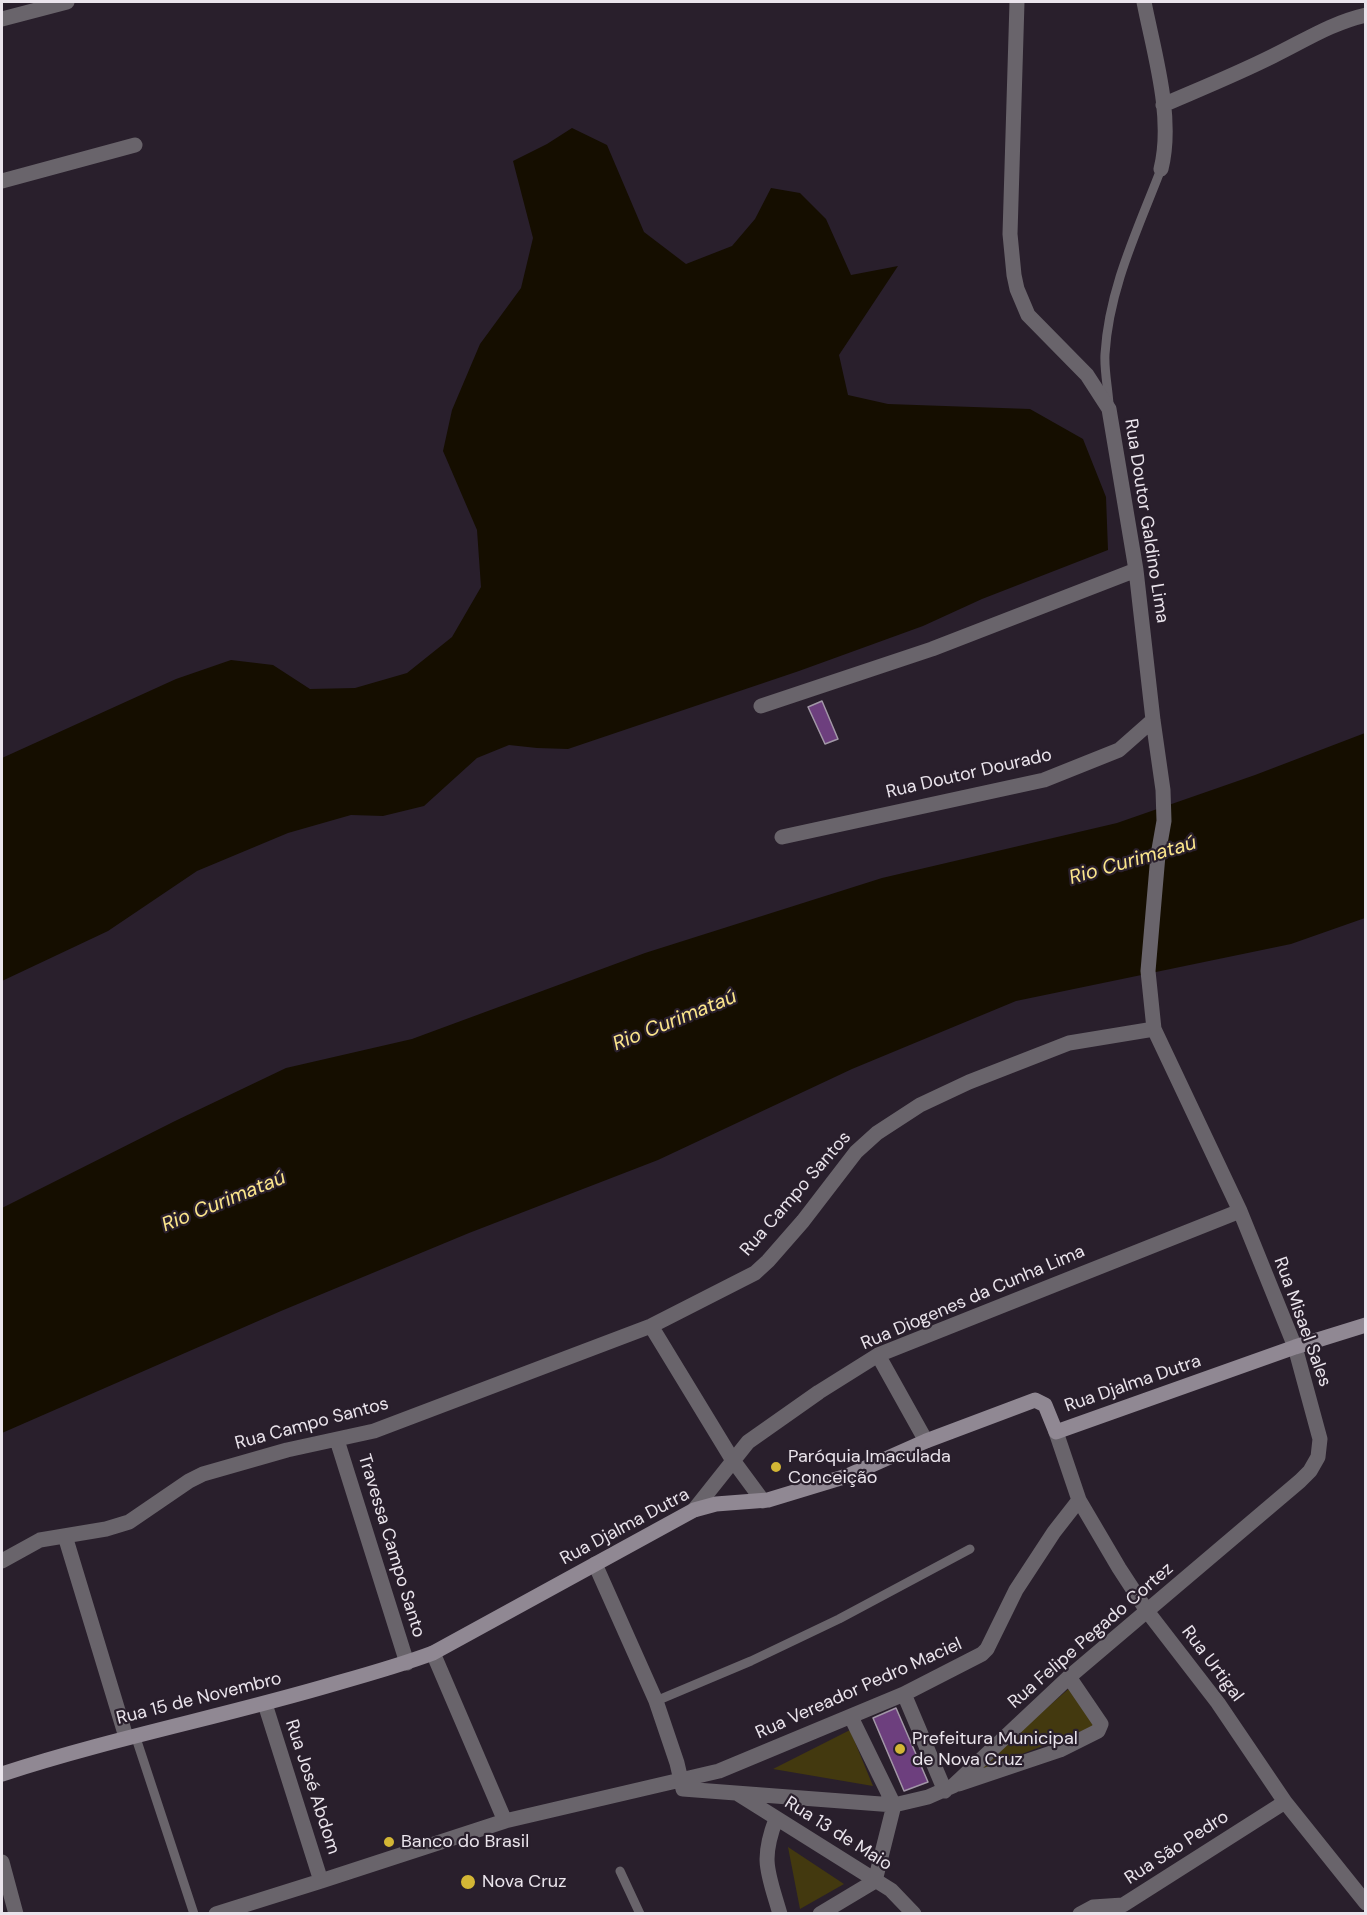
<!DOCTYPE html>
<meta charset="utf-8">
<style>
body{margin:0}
#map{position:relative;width:1367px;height:1915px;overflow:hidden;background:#291f2c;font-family:"DM Sans",sans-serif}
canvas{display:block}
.frame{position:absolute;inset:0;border:3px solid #eae4ec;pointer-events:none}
</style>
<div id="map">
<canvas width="1367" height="1915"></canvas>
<div class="frame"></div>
</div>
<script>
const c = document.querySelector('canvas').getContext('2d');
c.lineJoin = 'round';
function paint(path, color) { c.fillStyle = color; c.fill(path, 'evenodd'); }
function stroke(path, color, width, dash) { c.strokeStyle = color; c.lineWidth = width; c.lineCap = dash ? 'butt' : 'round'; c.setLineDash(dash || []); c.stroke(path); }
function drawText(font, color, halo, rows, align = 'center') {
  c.font = font + ' "DM Sans",sans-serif'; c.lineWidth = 4.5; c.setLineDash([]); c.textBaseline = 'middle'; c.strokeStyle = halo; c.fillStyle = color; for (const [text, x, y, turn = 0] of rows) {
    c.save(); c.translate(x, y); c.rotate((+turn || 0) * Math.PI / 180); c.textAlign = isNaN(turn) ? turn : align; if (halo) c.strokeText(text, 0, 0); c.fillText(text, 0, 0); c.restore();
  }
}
paint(new Path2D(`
 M1072,1686L1095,1726L972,1773Z
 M850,1730L873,1786L773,1769Z
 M788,1847L844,1884L800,1909Z`), '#43390f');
paint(new Path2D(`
 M572,128L607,145L644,232L686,264L732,246L755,219L771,188L800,193L826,219L851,275L898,266L839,355L848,395L888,404L1030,409L1083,439L1106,497L1108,550L982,599L923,626L799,671L568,749L537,748L509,745L477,758L424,806L383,816L351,815L288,833L197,871L108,931L2,981V758L176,679L231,660L273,665L310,689L355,688L407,673L452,637L481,587L477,530L443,451L452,410L480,344L521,288L533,238L513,161L547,144Z
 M1365,733V918L1291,944L1016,1001L852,1069L658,1160L469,1233L281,1311L2,1433V1208L175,1121L286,1068L412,1039L645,953L882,878L1117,823L1255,775Z`), '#150e00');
const building = new Path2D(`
 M822,701L838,739L825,744L808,707Z
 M896,1708L928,1782L904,1791L873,1718Z`);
paint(building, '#6d3f7e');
stroke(building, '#a297a7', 1.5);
stroke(new Path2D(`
 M1109,404C1108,388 1104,370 1105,354C1109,288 1138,229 1161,169
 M656,1701L751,1661L839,1619L970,1549
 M135,1735L194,1914
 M620,1871L640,1914`), '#69646b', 9);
stroke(new Path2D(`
 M1144,2C1154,53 1174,117 1161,169
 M2,19L67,2
 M1163,105C1200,89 1237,74 1273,56C1304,41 1331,23 1366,15
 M2,181L135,145
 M761,706L932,649L1136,570
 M782,837L1044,780L1119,750L1153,720
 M651,1326L732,1459L763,1501
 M878,1355L926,1441
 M1056,1432L1079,1500L1119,1568L1147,1611L1218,1703L1285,1802L1366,1903
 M337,1440L407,1663
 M694,1510L748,1442L819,1392L878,1355L1240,1211
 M65,1536L126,1737
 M2,1561L40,1540L106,1529L129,1522L189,1481L203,1474L287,1450L374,1431L651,1326L755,1273L768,1261L803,1221L856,1152L877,1133L920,1105L969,1082L1069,1043L1154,1029
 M595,1564L656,1701L677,1763L683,1789L894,1805L928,1797L953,1786L1069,1677L1300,1481L1310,1471L1318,1457L1320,1439L1295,1347L1240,1211L1154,1029L1148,971L1158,855L1164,821L1163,790L1153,720L1136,570L1109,409L1087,375L1028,315L1017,289L1014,275L1010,234L1017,2
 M433,1653L505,1821
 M904,1694L945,1791
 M265,1704L321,1881
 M959,1784L1060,1750L1098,1731L1101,1724L1069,1677
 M738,1794L891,1890L914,1914
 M776,1819C760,1861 768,1872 780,1914
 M2,1862L16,1914
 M216,1914L321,1881L505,1821L719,1771L904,1694L982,1654L987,1649L1016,1590L1054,1532L1079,1500
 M820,1914L875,1881L894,1805L851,1717
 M1080,1914L1093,1907L1123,1905L1285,1802`), '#69646b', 15);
stroke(new Path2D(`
 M2,1774C112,1738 226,1716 337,1683C369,1674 401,1665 433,1653L694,1510L716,1504L768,1500L847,1476L926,1441L1035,1400L1045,1405L1056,1432L1295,1347L1366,1325`), '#908893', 15);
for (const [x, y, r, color] of [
 [776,1467,6,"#d3b635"],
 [900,1749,6,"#d3b635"],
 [389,1842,6,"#d3b635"],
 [468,1882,8,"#d3b635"]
]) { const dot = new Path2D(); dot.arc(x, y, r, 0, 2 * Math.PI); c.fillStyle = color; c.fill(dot); stroke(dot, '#291f2c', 2); }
drawText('18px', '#eae4ec', '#291f2c', [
 ["Rua Doutor Galdino Lima",1146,521,81],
 ["Rua Doutor Dourado",969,774,-13],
 ["Rua Campo Santos",796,1194,-49],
 ["Rua Diogenes da Cunha Lima",973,1298,-23],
 ["Rua Misael Sales",1302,1322,70],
 ["Rua Djalma Dutra",1133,1384,-19],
 ["Rua Campo Santos",312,1424,-15],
 ["Rua Djalma Dutra",625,1527,-28],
 ["Travessa Campo Santo",391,1546,73],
 ["Rua Felipe Pegado Cortez",1091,1636,-41],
 ["Rua Urtigal",1212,1664,53],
 ["Rua Vereador Pedro Maciel",859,1689,-24],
 ["Rua 15 de Novembro",199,1699,-14],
 ["Rua José Abdom",312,1787,72],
 ["Rua 13 de Maio",838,1834,32],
 ["Rua São Pedro",1177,1848,-33]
]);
drawText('18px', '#eae4ec', '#291f2c', [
 ["Paróquia Imaculada",788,1457],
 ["Conceição",788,1478],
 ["Prefeitura Municipal",912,1739],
 ["de Nova Cruz",912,1760],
 ["Banco do Brasil",401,1842],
 ["Nova Cruz",482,1882]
], 'left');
drawText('italic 20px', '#fbe58b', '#291f2c', [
 ["Rio Curimataú",1133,861,-16],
 ["Rio Curimataú",675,1021,-22],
 ["Rio Curimataú",224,1202,-22]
]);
</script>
